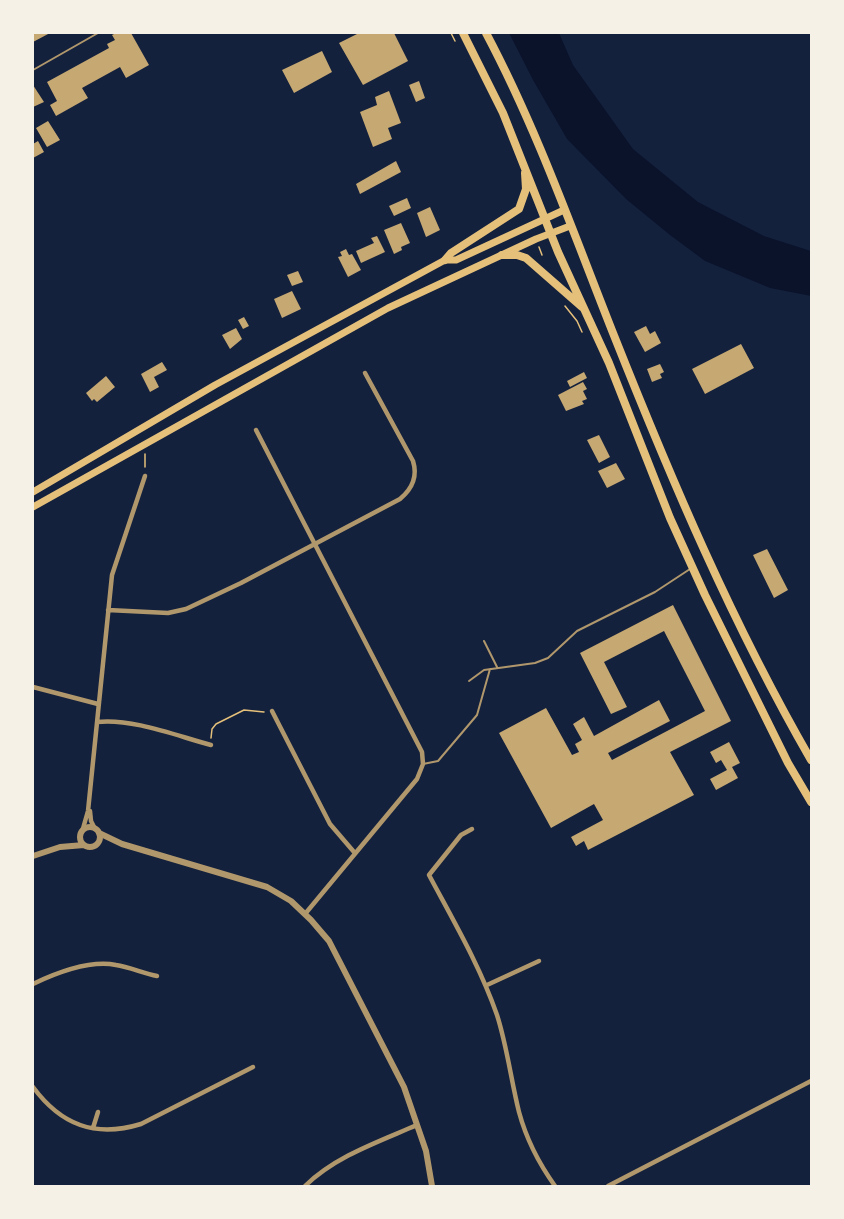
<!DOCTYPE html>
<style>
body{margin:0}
#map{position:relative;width:844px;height:1219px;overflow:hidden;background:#14213d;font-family:"Fira Sans Condensed",sans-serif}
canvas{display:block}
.frame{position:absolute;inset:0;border:34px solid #f6f1e7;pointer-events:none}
</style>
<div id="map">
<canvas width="844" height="1219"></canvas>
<div class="frame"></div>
</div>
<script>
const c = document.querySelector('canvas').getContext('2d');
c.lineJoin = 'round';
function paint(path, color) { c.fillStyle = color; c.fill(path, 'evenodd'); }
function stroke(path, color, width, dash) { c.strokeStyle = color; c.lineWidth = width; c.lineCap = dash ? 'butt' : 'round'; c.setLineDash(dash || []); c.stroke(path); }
paint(new Path2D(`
 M509,33H559L573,65L633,149L698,202L764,236L811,251V296L770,288L705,261L670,235L626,199L567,139L533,80Z`), '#0b132b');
paint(new Path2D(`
 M33,33H50L33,42Z
 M116,33H131L149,65L126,78L120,67L82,88L88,98L56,116L50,105L57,101L47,82L109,48L107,44L115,40L112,35Z
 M359,33H394L408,61L363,85L339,43Z
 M322,51L332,72L294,93L282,70Z
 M419,81L425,98L416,102L409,85Z
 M33,85L44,102L33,107Z
 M389,91L401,123L388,128L392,139L373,147L360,112L377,105L375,97Z
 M48,121L60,140L47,147L36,128Z
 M38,141L44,152L33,158V144Z
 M396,161L401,172L360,194L356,184Z
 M407,198L411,208L394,216L389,206Z
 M430,207L440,230L426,237L417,213Z
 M401,223L410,243L401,247L402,250L394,254L384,230Z
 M377,236L385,252L361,263L356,251L374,243L371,238Z
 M346,249L349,255L352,254L361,270L348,277L338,257L342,256L340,252Z
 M298,271L303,282L292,286L287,275Z
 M292,291L301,309L282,318L274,299Z
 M244,317L249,326L243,329L238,320Z
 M646,326L650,334L655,331L661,343L645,352L634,332Z
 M236,328L242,339L230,349L222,335Z
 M741,344L754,368L705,394L692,369Z
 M162,362L167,370L154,377L159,387L150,392L141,374Z
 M660,364L664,372L660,374L662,378L652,382L647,369Z
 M584,372L587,378L570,387L567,381Z
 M106,376L115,387L97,402L94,399L92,401L86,393Z
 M583,382L587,389L583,391L587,399L582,401L584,404L566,411L558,395Z
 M599,435L610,457L599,463L587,440Z
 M616,463L625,479L607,488L598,471Z
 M767,549L788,590L774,598L753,555Z
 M673,605L731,721L670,752L694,795L588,850L584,841L576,846L571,837L603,820L594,804L551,828L499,733L546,708L572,755L579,752L575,744L582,740L573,724L584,717L594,736L659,700L670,721L608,753L612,760L705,711L664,631L604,662L627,707L611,714L580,653Z
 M729,742L740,763L732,767L738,778L716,790L710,779L727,770L721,760L716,763L710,752Z`), '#c6a872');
stroke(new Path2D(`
 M451,33L455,41
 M539,247L542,255
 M565,306L577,321L582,332
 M145,454V467
 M211,738L212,729L216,724L244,710L264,712`), '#e5c07b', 1.5);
stroke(new Path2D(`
 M33,70L98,33
 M484,641L497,667
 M469,681L484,670L535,663L548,658L577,631L655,592L690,569
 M423,764L438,761L477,715L490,669`), '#b1986c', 2);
stroke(new Path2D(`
 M256,430L422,752L423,764L417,779L305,914
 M108,610L168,613L186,609L241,583L400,499C412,489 418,477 413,461L365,373
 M33,687L98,704
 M272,711L330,824L354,852
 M97,722C132,718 177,736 211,745
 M90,811L91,821L95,829
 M472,829L461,835L429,875C453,920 480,966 497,1015C507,1046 511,1080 519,1112C526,1138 540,1165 555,1186
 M82,832L88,811L112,575L145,476
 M33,984C56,973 90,960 116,965C129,967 143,973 157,976
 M487,985L539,961
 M33,1087C61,1125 95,1138 141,1124L253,1067
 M93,1128L98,1112
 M305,1186C336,1156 378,1142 417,1125
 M608,1186L811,1081`), '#b1986c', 4.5);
stroke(new Path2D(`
 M80 837a10 10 0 1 1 20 0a10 10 0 1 1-20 0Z
 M99,833L122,844L267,887L291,901L311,920L329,941L404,1087L426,1151L432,1186
 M33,856L60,847L84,845`), '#b1986c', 6);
stroke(new Path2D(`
 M33,492L215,385L445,260H456L564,210
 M33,507L388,308L536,239L570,226`), '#e5c07b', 7);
stroke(new Path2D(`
 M463,33L503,113L558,252L609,363L670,518L705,595L788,763L811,802
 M486,33C537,129 573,232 613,333C671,479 732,623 811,760
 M502,255H517L526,258L582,307
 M445,260L451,253L519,209L526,189L525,173`), '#e5c07b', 8);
</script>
